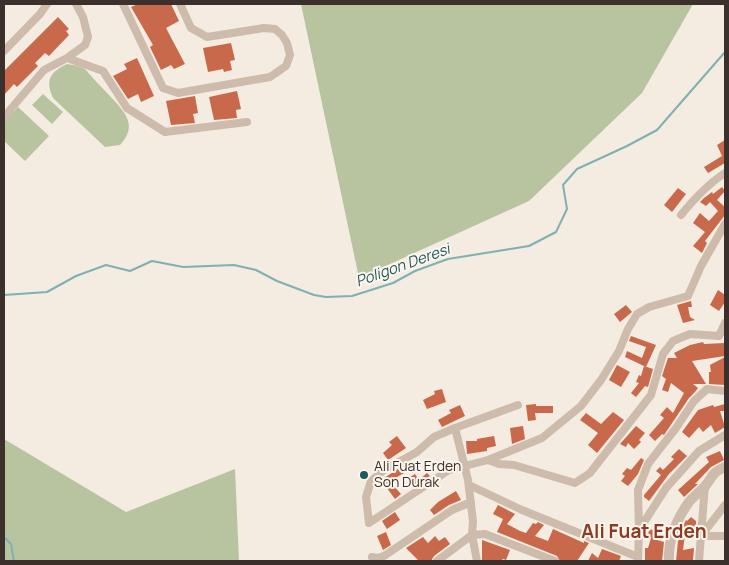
<!DOCTYPE html>
<style>
body{margin:0}
#map{position:relative;width:729px;height:565px;overflow:hidden;background:#f4ebe1;font-family:Manrope,sans-serif}
canvas{display:block}
.frame{position:absolute;inset:0;border:5px solid #3b302b;pointer-events:none}
</style>
<div id="map">
<canvas width="729" height="565"></canvas>
<div class="frame"></div>
</div>
<script>
const c = document.querySelector('canvas').getContext('2d');
c.lineJoin = 'round';
function paint(path, color) { c.fillStyle = color; c.fill(path, 'evenodd'); }
function stroke(path, color, width, dash) { c.strokeStyle = color; c.lineWidth = width; c.lineCap = dash ? 'butt' : 'round'; c.setLineDash(dash || []); c.stroke(path); }
function drawText(font, color, halo, rows, align = 'center') {
  c.font = font + ' Manrope,sans-serif'; c.lineWidth = 4; c.setLineDash([]); c.textBaseline = 'middle'; c.strokeStyle = halo; c.fillStyle = color; for (const [text, x, y, turn = 0] of rows) {
    c.save(); c.translate(x, y); c.rotate((+turn || 0) * Math.PI / 180); c.textAlign = isNaN(turn) ? turn : align; if (halo) c.strokeText(text, 0, 0); c.fillText(text, 0, 0); c.restore();
  }
}
paint(new Path2D(`
 M301,4H693L642,93L529,201L359,278Z
 M67,64L78,66L85,69C93,78 101,87 109,95C124,111 139,125 120,145L105,147L53,98C45,80 50,72 67,64Z
 M43,94L63,112L52,124L32,105Z
 M18,107L49,136L25,161L4,141V122Z
 M4,439L126,512L235,469L239,561H4Z`), '#b8c4a0');
stroke(new Path2D(`
 M4,295L47,292L76,276L106,265L130,271L152,261L183,267L234,265L256,270L277,281L314,295L326,297L352,296L393,283L415,271L448,259L529,246L556,232L567,209L563,185L577,169L627,146L657,130L725,52
 M4,537L11,544L14,561`), '#7fb0b2', 2);
paint(new Path2D(`
 M138,4H171L179,21L166,28L185,64L174,69L171,65L161,70L150,47L153,45L131,7Z
 M58,17L69,29L66,31L69,35L49,56L45,53L35,63L38,66L17,87L14,84L4,95V71Z
 M231,43L235,60L230,61L232,70L224,72L223,69L208,72L203,48Z
 M137,58L154,96L141,102L138,94L128,99L113,76L127,69L124,64Z
 M237,91L241,109L236,110L237,118L214,120L209,97Z
 M195,96L198,113L193,114L195,123L171,125L166,101Z
 M725,140V163L708,173L704,167L722,156L717,145Z
 M722,187L725,191L717,200L725,207V215L705,241L707,243L702,253L693,246L705,232L693,223L700,213L709,221L718,211L710,202L706,206L700,202L704,198L712,192L713,194Z
 M678,188L686,194L672,212L664,205Z
 M718,290L725,295V302L719,311L710,305Z
 M691,301L692,307H688L690,317L695,320L683,323L677,305Z
 M626,305L632,312L620,322L614,314Z
 M631,336L656,345L646,367L625,357L627,351L642,358L646,347L629,341Z
 M703,342L704,344L725,343V356L692,361L706,384H693L698,388L695,392L689,398L664,435L662,434L655,441L649,435L664,418L660,415L667,407L673,413L684,393L671,383L668,392L662,390L666,379L662,376L668,358H677L674,353L690,345Z
 M725,357V385L709,384V372H711L710,365Z
 M617,365L630,372L621,387L609,380Z
 M644,366L653,369L648,387L645,386L636,397L631,393L639,383L636,382L639,375L641,376Z
 M442,389L446,402L427,409L423,400L435,394L434,391Z
 M536,404V406H553V413H535L536,420L528,421L526,405Z
 M725,404V411H720L725,427L715,433L711,425L703,432L699,427L689,438L682,432L698,410L713,405L714,407Z
 M460,405L465,416L442,427L438,420L451,413L449,410Z
 M613,412L624,420L597,453L588,445L598,433L580,420L586,413L601,424Z
 M523,426L525,439L512,444L510,428Z
 M636,426L645,433L639,440L641,442L634,449L628,443L626,447L620,444Z
 M397,436L406,448L388,460L383,453L392,445L389,442Z
 M494,436L496,446L487,448V451L467,454L466,441H477V439Z
 M679,449L687,456L669,474L649,501L644,497V495L661,475L656,471L660,467L663,470L674,459L671,457Z
 M720,451L724,460L711,467L695,484H698L684,497L678,490L709,462L706,457Z
 M641,458L644,460L638,474L628,486L621,481L625,476L622,474L627,468L631,470Z
 M401,467L404,473L392,480L394,482L392,484L401,494L395,499L381,480Z
 M427,473L430,476L413,487L407,479L415,474L419,480Z
 M456,491L461,500L449,505L434,515L430,510L438,502Z
 M498,505L515,514L507,524L520,531L526,533L533,523L536,524L538,522L544,525L535,536L548,541L553,529L584,543V541L589,543L577,561H560L557,556L497,532L503,519L493,514Z
 M395,512L400,520L387,529L382,521Z
 M691,517L696,521V524L688,536L685,534L683,550L694,548L693,561H676L678,541L684,533L681,530L686,520L687,521Z
 M649,529L658,531L657,540L664,542L662,561H645V548H648L651,538L648,537Z
 M386,532L391,545L383,550L377,536Z
 M435,536L439,541L445,537L450,544L434,556L431,561H419L406,548L423,537L428,543Z
 M482,540L510,550L506,560L503,559L501,561H482Z
 M602,549L621,556L619,561H588L592,553L598,558Z`), '#c8694b');
stroke(new Path2D(`
 M123,4L163,88L178,93L270,77L286,66L290,55L287,43L282,35L275,29L264,28L207,37L191,28L180,4
 M4,51L40,14L47,4
 M67,58L103,71L127,108L165,132L247,122
 M4,117L44,70L67,58L85,45L88,37L83,17L76,4
 M681,215C694,199 708,184 725,173
 M518,405L455,428L434,437L417,452L384,470L371,481L366,497L369,523L449,470L488,460L542,438L581,406L601,380L619,351L628,329L637,314L649,307L688,296L701,266L725,224
 M455,428L468,480L473,521L472,535L477,561
 M488,460L499,464L514,465L575,483L590,473L651,395L663,354L673,341L690,334L719,336L725,323
 M469,485L522,510L638,557
 M725,505L701,536H725
 M639,530L666,488L699,451L725,435
 M372,557L377,558L384,556L452,510L471,502
 M437,561L472,535L485,534L555,561
 M638,561L639,530L638,490L648,464L676,428L694,401L707,389L725,391
 M699,561L705,485`), '#cdbbac', 8);
stroke(new Path2D(`
 M669,561C668,539 676,520 689,502C694,496 701,491 706,485C714,474 712,473 725,467`), '#cdbbac', 10);
for (const [x, y, r, color] of [
 [364,475,5,"#1f5a5e"]
]) { const dot = new Path2D(); dot.arc(x, y, r, 0, 2 * Math.PI); c.fillStyle = color; c.fill(dot); stroke(dot, '#fbf5ee', 2); }
drawText('14px', '#3b302b', '#fbf5ee', [
 ["Ali Fuat Erden",374,467],
 ["Son Durak",374,483]
], 'left');
drawText('italic 15px', '#1f5a5e', '#fbf5ee', [
 ["Poligon Deresi",403,266,-20]
]);
drawText('bold 19px', '#8c3b22', '#fbf5ee', [
 ["Ali Fuat Erden",644,533]
]);
</script>
